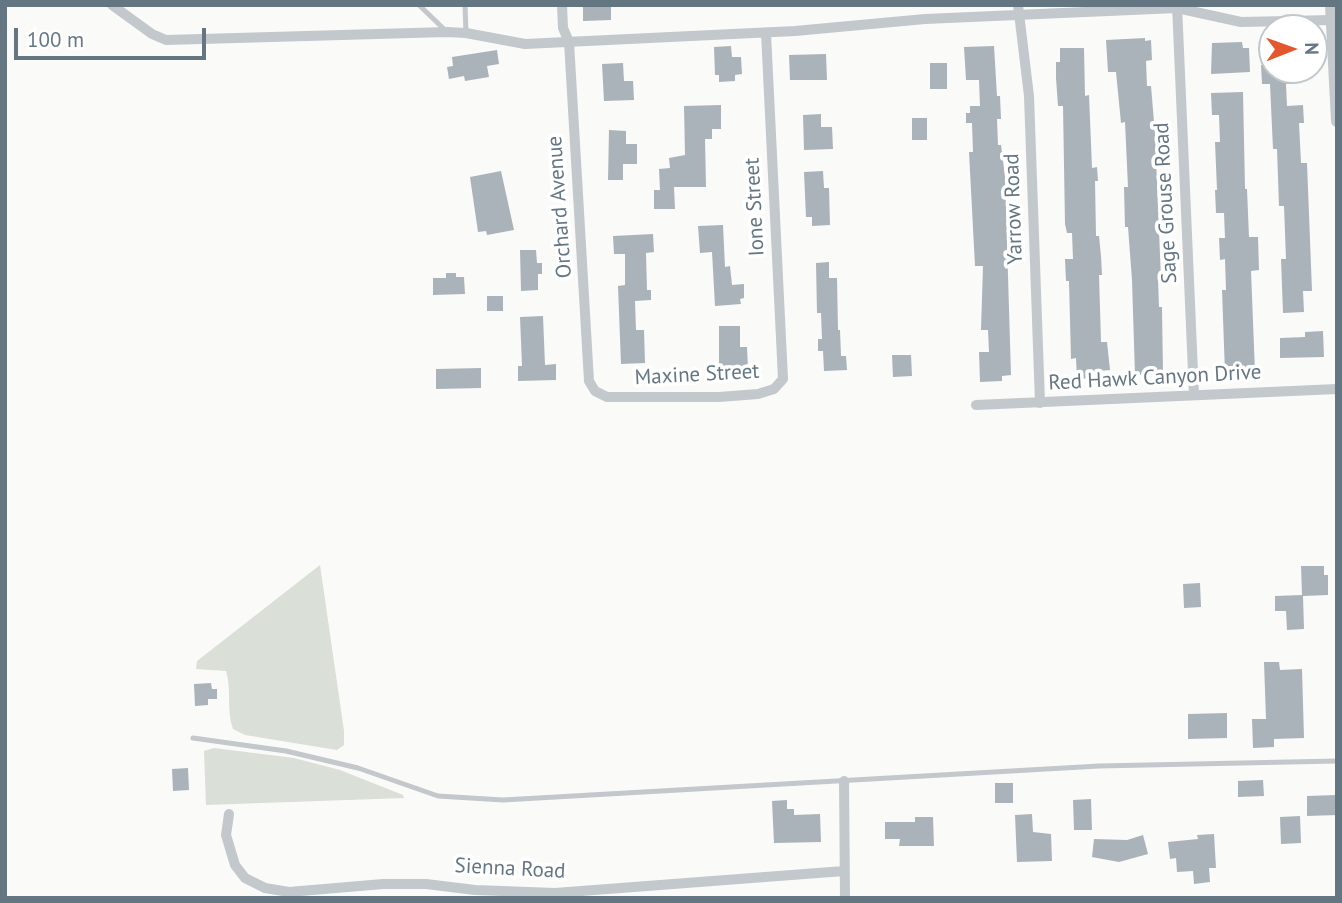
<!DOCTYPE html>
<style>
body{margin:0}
#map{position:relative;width:1342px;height:903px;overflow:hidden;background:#fafaf8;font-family:"PT Sans",sans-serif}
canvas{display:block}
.frame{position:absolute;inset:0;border:7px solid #657683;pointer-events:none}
.north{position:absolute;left:1258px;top:14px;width:70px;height:70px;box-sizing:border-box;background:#fff;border:2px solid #c1c8cd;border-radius:50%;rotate:89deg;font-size:19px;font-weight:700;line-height:28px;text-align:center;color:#657683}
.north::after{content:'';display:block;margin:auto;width:24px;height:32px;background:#e4572e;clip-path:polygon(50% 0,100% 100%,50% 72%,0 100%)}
.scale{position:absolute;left:14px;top:28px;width:192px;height:32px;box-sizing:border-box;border:4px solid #657683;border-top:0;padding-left:9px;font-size:21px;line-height:24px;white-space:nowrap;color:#657683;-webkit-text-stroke:5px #fff;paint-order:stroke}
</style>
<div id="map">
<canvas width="1342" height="903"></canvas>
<div class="frame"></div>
<div class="north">N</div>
<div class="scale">100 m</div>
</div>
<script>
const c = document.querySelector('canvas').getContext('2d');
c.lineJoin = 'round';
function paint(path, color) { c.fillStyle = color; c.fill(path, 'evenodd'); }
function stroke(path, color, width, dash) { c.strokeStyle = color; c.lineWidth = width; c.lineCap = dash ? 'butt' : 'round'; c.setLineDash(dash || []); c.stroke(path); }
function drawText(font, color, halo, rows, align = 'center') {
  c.font = font + ' "PT Sans",sans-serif'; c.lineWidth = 7; c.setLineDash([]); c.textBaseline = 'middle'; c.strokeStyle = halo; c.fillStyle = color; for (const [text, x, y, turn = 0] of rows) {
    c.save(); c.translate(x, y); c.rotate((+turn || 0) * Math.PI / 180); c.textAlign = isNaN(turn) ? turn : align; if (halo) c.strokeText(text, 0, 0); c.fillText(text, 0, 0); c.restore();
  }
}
paint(new Path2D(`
 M320,565L344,731V745L337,750L245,735L233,729C226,710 232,690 226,671L196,669L197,661Z
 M214,748L294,758L340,770L403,795L404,798L206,805L204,751Z`), '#dadfd7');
paint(new Path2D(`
 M583,5H611V20L583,21Z
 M1145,38V41L1151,40L1152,60L1146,61L1147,86H1151L1155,134L1161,279H1158L1159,307H1162L1163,374L1135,375L1132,280L1128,227H1125L1124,187H1128L1125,122L1121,123L1116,72H1108L1106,40Z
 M1242,42L1243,48H1249L1250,72L1211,74L1212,43Z
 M731,46L732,57H741L742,74L735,75V81L719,82V75H715L714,47Z
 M994,46L997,96H1000L1001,119H997L998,145H1001L1005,177L1011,375L1002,376V381L980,382L979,352H989L988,330H981L983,266H975L969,152H973L972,123H966V113H970V106H980L979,80H966L964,47Z
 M1060,48H1084L1085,96L1089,95L1092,168L1097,167L1098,181H1095L1096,236H1099L1101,256L1102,275H1099L1101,342H1107L1110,370L1099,371L1100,378L1077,379L1076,358L1071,359L1069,281H1066L1065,259H1073L1072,233H1067L1065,224L1063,106H1058L1056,78V62H1060Z
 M497,50L499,64L487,66L489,77L465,81L464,76L449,79L447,67L453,66L452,57Z
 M826,54L827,80H790L789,55Z
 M623,63L624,81H633L634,100L604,101L602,64Z
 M930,63H947V89H930Z
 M1261,65H1272V70H1301V83L1286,84L1287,106L1303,105L1304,123H1299L1301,163H1307L1312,291H1303L1304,312L1283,313L1281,259H1286L1284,206H1279L1277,149H1273L1270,84H1262Z
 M1243,92L1245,189H1247L1249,237H1258L1259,270L1251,271L1255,372L1225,373L1222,290H1226L1225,259L1220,260L1219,238H1225L1224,213H1216L1215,190H1217L1215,142H1220L1219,115H1212L1211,93Z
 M721,105V129H712V139H705L706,187H674L675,209H654V190H660L659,169L670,168L669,158L685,155L684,106Z
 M821,114V127H832L833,149L804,150L803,115Z
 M912,118H927V140H912Z
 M609,130L626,131V144H637V164H623V180H608Z
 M501,171L514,230L487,235L486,231L478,232L470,177Z
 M823,171L824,188H829L830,225L812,226V217H806L804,172Z
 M723,225L725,267L730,266L732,285L744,284V298L740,299L741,304L715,306L712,252L700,253L698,226Z
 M653,234L654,252L646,253L647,290H651V300L635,301L636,330H644L645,363L621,364L618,286L625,285V254H614L613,236Z
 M520,250H536L537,263H542V274H538V290L521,291Z
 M829,262V278H837L838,330H840L841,356H846L847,370L824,371L823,351H818V339H822L821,313H817L816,263Z
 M446,273H456V277H464L465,294L433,295V278H446Z
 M487,296H503V311H487Z
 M543,316L545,365L556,364V380L518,381V366H522L520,317Z
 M719,326H740V347H747L748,369L719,370Z
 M1323,331L1324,357L1280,358V338L1305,337V332Z
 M892,355H911L912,376L893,377Z
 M481,368V388L436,389V369Z
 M1301,566H1324V575H1328V595L1303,596L1304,629L1287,630L1286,611H1275V596L1302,595Z
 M1200,583L1201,607L1184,608L1183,584Z
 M1264,662H1279L1280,670L1302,669L1304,738L1274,739V747L1253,748L1252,719H1266Z
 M211,683L212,689H217V699H208V705L195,706L194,684Z
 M1227,713V738L1188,739V714Z
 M188,768L189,790L173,791L172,769Z
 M1263,780L1264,796L1238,797V781Z
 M995,783H1013V803H995Z
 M1337,795V815L1307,816V796Z
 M1091,799L1092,830H1074L1073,800Z
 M787,800V809H794V815L820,814L821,842L774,843L772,801Z
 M1032,814L1033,832L1051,834L1052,861L1017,862L1015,815Z
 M1300,816L1301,843L1281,844L1280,817Z
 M915,817H933L934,846H899L900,839H885V822H915Z
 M1214,834L1216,868H1209L1210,882L1194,884L1193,871L1177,872L1176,858L1170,859L1168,842L1198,839L1197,835Z
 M1143,835L1148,854L1119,862L1092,857L1094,839L1127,840Z`), '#aab3b9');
stroke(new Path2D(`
 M419,5L447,32
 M465,5L466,33
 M193,738L286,751L358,768L438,796L503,800L1099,766L1337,761`), '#c3c8cc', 5);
stroke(new Path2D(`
 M112,5L152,34L166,40L447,32L466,33L525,44L795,31L925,19L1177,8L1241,22L1332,20
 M562,5L563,28L569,42L589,381L595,391L607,397H719L758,394L774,389L783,379L766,33
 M1018,5L1029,96L1040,403
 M1177,5L1194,395
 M976,405L1337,389
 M844,781L845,898
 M229,814L226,835L235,865L245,878L265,888L289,892L383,884H426L475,890L555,893L844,871`), '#c3c8cc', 10);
stroke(new Path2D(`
 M1331,5L1337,121`), '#c3c8cc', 12);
drawText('21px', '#657683', '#fff', [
 ["Sage Grouse Road",1166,203,-93],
 ["Orchard Avenue",560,207,-94],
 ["Ione Street",755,207,-93],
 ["Yarrow Road",1014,209,-92],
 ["Maxine Street",697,375,-3],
 ["Red Hawk Canyon Drive",1155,378,-3],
 ["Sienna Road",510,869,3]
]);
</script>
